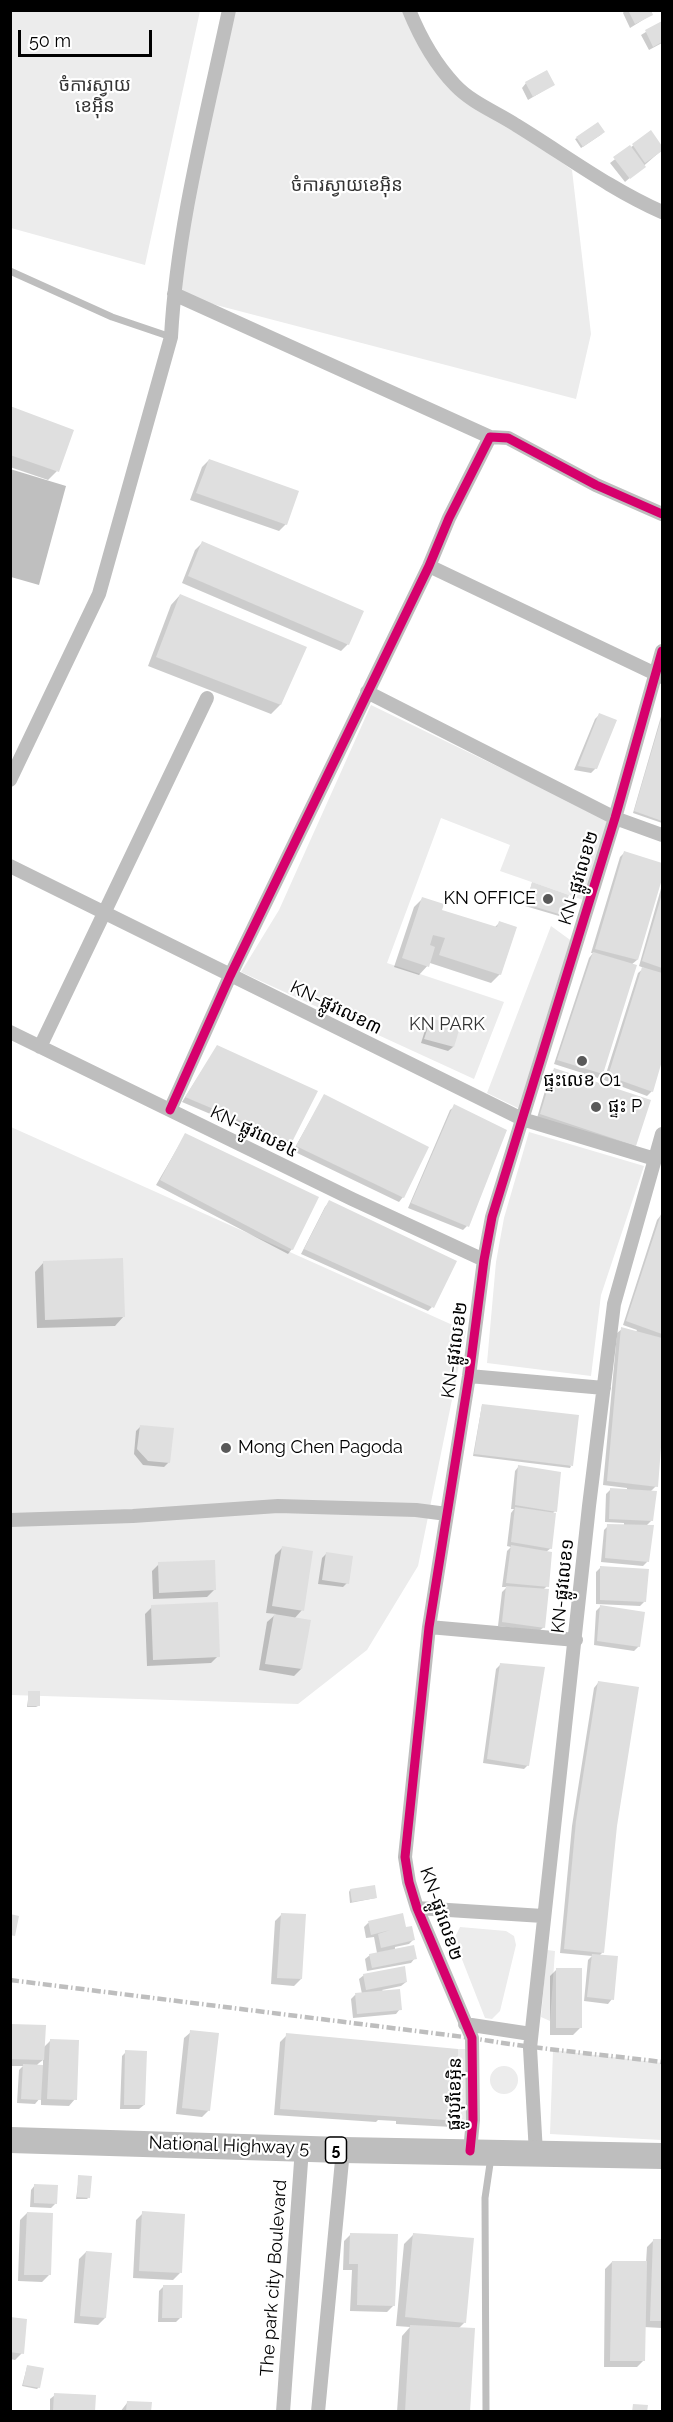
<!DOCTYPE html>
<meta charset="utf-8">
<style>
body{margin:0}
#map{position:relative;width:673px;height:2422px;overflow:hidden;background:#fff;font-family:Raleway,sans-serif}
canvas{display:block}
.frame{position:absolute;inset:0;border:12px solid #000;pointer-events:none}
.scale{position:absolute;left:18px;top:30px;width:134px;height:27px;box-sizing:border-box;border:3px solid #000;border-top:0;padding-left:8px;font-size:18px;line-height:21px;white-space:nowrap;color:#000;-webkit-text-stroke:4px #fff;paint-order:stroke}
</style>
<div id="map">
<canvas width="673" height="2422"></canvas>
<div class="frame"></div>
<div class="scale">50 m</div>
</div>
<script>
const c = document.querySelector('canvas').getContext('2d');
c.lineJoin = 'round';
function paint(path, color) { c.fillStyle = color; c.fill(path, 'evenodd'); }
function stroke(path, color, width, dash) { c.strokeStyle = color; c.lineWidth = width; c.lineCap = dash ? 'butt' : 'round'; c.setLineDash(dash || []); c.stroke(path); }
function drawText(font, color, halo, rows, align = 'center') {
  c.font = font + ' Raleway,"Noto Sans Khmer",sans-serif'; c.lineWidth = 4.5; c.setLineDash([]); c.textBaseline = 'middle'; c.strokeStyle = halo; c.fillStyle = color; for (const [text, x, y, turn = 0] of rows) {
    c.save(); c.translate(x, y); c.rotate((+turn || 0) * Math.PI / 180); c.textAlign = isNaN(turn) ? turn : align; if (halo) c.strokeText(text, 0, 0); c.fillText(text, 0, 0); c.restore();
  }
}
paint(new Path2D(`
 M10,11H200L145,265L11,228Z
 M229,11H408L452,80L572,170L591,334L576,399L174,294Z
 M371,705L610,821L589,902L500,871L510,845L441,818L387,963L504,1002L474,1079L241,972L279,910Z
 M551,926L573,942L520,1109L487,1093Z
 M11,1127L466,1331L418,1566L367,1650L298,1704L11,1695Z
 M529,1132L644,1166L601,1295L591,1376L487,1363L496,1262L504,1218Z
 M460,1927L506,1931L514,1936L516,1945L500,2011L492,2019L485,2018L454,1939Z
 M547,1950L555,1951L550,2021L541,2017Z
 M458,2049H472L473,2120L460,2121Z
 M553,2050L662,2063V2140L550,2134Z
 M490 2080a14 14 0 1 1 28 0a14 14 0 1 1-28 0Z`), '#ececec');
paint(new Path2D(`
 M10,469L66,486L39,585L11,577Z`), '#bfbfbf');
paint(new Path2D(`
 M625,10H649L651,15L630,28L623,13Z
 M662,22V43L649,50L641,35Z
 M526,83L553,85L528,100L522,88Z
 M651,132L662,150L625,182L610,163Z
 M602,134L581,148L575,139L577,138Z
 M10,408L57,471L48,480L10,467Z
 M209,460L286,524L279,531L190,500L202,467Z
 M202,543L348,644L341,651L182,583L195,550Z
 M180,595L305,648L280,705L271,714L148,666L171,605Z
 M662,713V823L633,813Z
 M599,715L596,768L591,773L574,770L595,719Z
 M624,853L662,865V873L637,960L631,965L602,1073L598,1078L554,1064L589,958L593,953H591L620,857Z
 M532,883L561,914L559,916L525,906Z
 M662,885V1055L652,1091L647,1096L604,1080L638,973L644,968L639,966Z
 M423,898L440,911L494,928L499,923L500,974L491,983L430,963L419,975L394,967L414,907Z
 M431,1020L458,1028L453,1047L448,1051L421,1043L427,1024Z
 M217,1047L291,1141L286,1146L182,1102Z
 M554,1070L635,1145L630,1149L537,1118L550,1074Z
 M324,1096L403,1197L399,1202L293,1151Z
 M455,1106L467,1226L463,1230L408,1208L450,1110Z
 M185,1135L292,1249L288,1254L156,1185Z
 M329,1202L432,1307L428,1311L301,1254L325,1207Z
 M661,1215L662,1418L656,1486L650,1492L652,1520L645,1527L647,1562L643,1566L601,1562L604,1530L608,1526H624V1523L605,1522L606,1494L611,1489L627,1490V1488L603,1485L617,1333L622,1329L636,1332L637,1330L623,1325L657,1220Z
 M44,1262L124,1316L115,1326L37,1328L35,1272Z
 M482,1405L571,1466L570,1468L473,1456Z
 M141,1426L169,1462L164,1467L143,1465L134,1454L136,1431Z
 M519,1466L555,1511L552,1514L551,1548L546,1552L547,1586L543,1590L544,1627L539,1631L498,1626L502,1592L507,1587H502L507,1551L511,1547L507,1546L511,1513L514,1509H511L515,1471Z
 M282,1548L302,1610L294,1619L301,1669L294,1676L259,1670L267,1622L276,1614L266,1613L275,1555Z
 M326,1554L347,1583L343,1587L318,1584L322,1558Z
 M159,1564L214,1590L207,1597L153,1599L152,1571Z
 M601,1567L645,1601L640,1606L596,1604V1572Z
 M152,1607L218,1656L211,1663L147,1666L145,1614Z
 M600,1607L639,1646L634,1651L594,1645L596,1611Z
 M500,1665L528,1765L524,1769L483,1763L496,1669Z
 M598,1683L615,1826L603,1952L599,1956L612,1999L608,2004L584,2001L588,1960L592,1956L560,1953L572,1826L594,1688Z
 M29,1692L38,1706L36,1707H27Z
 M350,1890L376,1898L350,1903L349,1892Z
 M282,1914L301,1979L294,1986L271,1984L275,1921Z
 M368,1923L405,1928L413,1940L409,1944L395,1947V1950L415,1958L411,1963L367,1971L365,1959L370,1955L377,1953L374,1937L366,1938L364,1927Z
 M557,1969L580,2028L573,2035H550V1976Z
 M364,1975L406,1982L401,1986L382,1990L400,2009L396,2014L353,2018L351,1999L355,1995L362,1994L359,1979Z
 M10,2025L43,2048L50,2041L75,2099L69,2106L41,2105V2097L35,2104L17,2103L19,2070L23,2066H10ZM43,2060V2066H36L39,2063Z
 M191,2032L209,2110L202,2117L176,2114L184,2038Z
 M287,2035L459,2120L452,2127L396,2124V2121L378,2120L376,2122L274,2115L280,2042Z
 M126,2052L144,2105L139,2109H120L122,2056Z
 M79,2177L89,2197L87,2199H76Z
 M35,2185L56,2203L51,2208L30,2207L31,2190Z
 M27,2213L49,2275L42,2282L18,2281L20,2220Z
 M143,2213L180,2273L173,2280L133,2278L136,2220Z
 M351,2234L394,2305L387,2312L350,2311L352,2270H343L344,2241Z
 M413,2235L465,2322L458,2329L468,2412H397L402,2336L410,2327L396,2326L404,2244Z
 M654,2240L662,2241V2328L644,2327V2360L637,2367H604L605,2269L612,2262L646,2263L647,2247Z
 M86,2252L105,2318L98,2325L74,2323L79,2259Z
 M163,2287L181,2317L176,2322H158L159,2291Z
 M10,2319L22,2353L15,2360L10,2359Z
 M27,2367L39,2387L37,2389L22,2386Z
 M55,2395L94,2412H50V2399Z
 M127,2403L150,2412H120Z`), '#0003');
paint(new Path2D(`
 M628,10H651L653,15L635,24Z
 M662,21V42L653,47L645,30Z
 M547,70L555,85L533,97L525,82Z
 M598,122L605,132L583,147L576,137Z
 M651,130L662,146V151L645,163L632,144Z
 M630,145L646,167L630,179L613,157Z
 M10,406L74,430L59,472L10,455Z
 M209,459L299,491L287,525L196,493Z
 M202,541L364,611L349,645L188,576Z
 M180,594L307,647L281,705L156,657Z
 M599,713L617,720L597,769L578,766Z
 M662,716V821L634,811Z
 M624,851L662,863V879L638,960L595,949Z
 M532,882L569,895L562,915L526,904Z
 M662,894V968L642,961Z
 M422,897L444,904L442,910L497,927L499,921L517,927L501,975L439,955L445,938L433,935L430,945L435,947L429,967L402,958Z
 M593,952L637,965L603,1074L557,1060Z
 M642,967L662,973V1061L653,1092L608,1076Z
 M431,1018L460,1027L454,1047L424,1039Z
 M217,1045L318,1091L292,1142L185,1097Z
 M554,1068L651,1100L636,1146L540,1114Z
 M324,1094L429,1147L404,1198L296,1146Z
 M454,1104L507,1130L469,1227L411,1203Z
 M185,1133L319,1197L293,1250L160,1180Z
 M329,1200L457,1261L434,1308L304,1249Z
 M661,1214H662V1334L626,1321Z
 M123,1258L125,1317L45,1320L43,1261Z
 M621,1327L662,1338V1434L658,1487L607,1481Z
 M482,1404L579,1415L573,1466L474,1454Z
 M140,1425L174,1428L170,1463L148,1461L137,1449Z
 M518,1465L561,1472L557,1512L515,1505Z
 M610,1488L657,1491L653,1521L609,1519Z
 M515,1507L556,1513L552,1549L511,1542Z
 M607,1524L654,1525L649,1562L605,1558Z
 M511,1545L552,1552L549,1587L506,1583Z
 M282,1546L313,1551L304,1611L272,1606Z
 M326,1552L353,1556L349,1584L322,1580Z
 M215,1560L216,1590L159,1593L158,1562Z
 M600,1566L649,1569L646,1602L600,1600Z
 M506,1586L549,1589L545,1628L502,1622Z
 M218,1602L220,1657L153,1660L151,1605Z
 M600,1605L645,1612L640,1647L597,1641Z
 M274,1614L311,1620L302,1669L265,1664Z
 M500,1663L545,1667L529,1766L487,1759Z
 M598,1681L639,1687L617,1826L604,1953L564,1949L576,1821Z
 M28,1691H40V1706H28Z
 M375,1885L377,1898L352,1902L350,1889Z
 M281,1913L306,1914L302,1979L277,1978Z
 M403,1913L406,1927L412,1926L415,1940L381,1948L378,1934L390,1930L371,1935L368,1921Z
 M10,1914L19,1916L15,1936L10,1935Z
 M414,1945L417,1959L372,1968L369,1954Z
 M592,1954L618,1956L614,2000L587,1997Z
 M405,1966L407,1982L366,1990L363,1974Z
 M556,1968H582V2028H556Z
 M400,1989L402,2010L357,2014L355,1993Z
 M10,2024L46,2025L44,2060L10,2059Z
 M190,2030L219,2033L210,2111L182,2108Z
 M286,2033L458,2049L460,2121L280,2109Z
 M50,2039L79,2040L77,2100L47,2099Z
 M125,2050L147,2051L145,2105H124Z
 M23,2064L43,2065L41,2100L21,2099Z
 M78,2175L92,2176L90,2198L77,2197Z
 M34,2184L58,2185L57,2204L34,2203Z
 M142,2211L185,2214L182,2273L139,2271Z
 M27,2212L53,2213L51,2275H24Z
 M350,2233L398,2234L395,2306L357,2305L358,2264H349Z
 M413,2233L474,2238L466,2323L405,2317Z
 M653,2239H662V2321H650Z
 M86,2251L112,2253L106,2318L80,2316Z
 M612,2261H647L645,2361H610Z
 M163,2285H183L182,2318H162Z
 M10,2317L27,2319L24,2354L10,2352Z
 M410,2325L475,2328L470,2412H405Z
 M27,2365L44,2368L40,2388L23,2385Z
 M54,2393L96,2395L95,2412H53Z
 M127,2401L152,2402L151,2412H126Z
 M633,2404L648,2405L647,2412H632Z`), '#dfdfdf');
stroke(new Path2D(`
 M10,271L112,317L171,337
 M486,2412L485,2198L491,2157`), '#bebebe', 7);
stroke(new Path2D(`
 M409,10C420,37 435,64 455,85C472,103 496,112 516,125C565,155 610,189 662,212
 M174,294L490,437
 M429,566L662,677
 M367,692L615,818L662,835
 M10,780L99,594L171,337C177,227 206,118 229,10
 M10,866L522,1119L655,1159
 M10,1032L352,1199L484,1260
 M40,1047L207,698
 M170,1110L230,976L429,566L449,518L490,437L508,438L596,485L662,514
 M469,1376L604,1388
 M10,1520L133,1516L278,1506L416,1510L447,1514
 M429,1627L576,1640
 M417,1908L543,1916
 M465,2024L531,2034
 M470,2151L473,2120L472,2038L417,1908L409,1882L405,1857L429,1627L469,1376L484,1260L492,1217L615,818L662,651
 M536,2153L530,2048L589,1506L614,1304L662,1134
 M283,2412L302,2148
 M318,2412L343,2150`), '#bebebe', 14);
stroke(new Path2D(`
 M10,2140L343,2150L662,2156`), '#bebebe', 26);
stroke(new Path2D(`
 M10,1980L472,2038C535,2049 599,2054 662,2062`), '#bebebe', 4.5, [9, 3, 1.5, 3]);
stroke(new Path2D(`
 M170,1110L230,976L429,566L449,518L490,437L508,438L596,485L662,514
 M470,2151L473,2120L472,2038L417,1908L409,1882L405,1857L429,1627L469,1376L484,1260L492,1217L615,818L662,651`), '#d6006c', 9);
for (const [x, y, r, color] of [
 [548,899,6,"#595959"],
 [582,1061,6,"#595959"],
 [596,1107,6,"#595959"],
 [226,1448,6,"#595959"]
]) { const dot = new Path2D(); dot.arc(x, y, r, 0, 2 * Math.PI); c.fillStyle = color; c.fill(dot); stroke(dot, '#fff', 2); }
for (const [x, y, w] of [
 [336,2150,21]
]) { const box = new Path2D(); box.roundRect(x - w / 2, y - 13, w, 26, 4.5); c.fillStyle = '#fff'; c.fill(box); stroke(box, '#000', 1.5); }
drawText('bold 16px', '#000', null, [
 ["5",336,2150]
]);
drawText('18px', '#333', '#fff', [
 ["ចំការស្វាយ",95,86],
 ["ខេអ៊ិន",95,107],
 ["ចំការស្វាយខេអ៊ិន",347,186],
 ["KN PARK",447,1025]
]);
drawText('18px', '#000', '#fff', [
 ["KN-ផ្លូវលេខ២",579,878,-73],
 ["KN-ផ្លូវលេខ៣",336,1008,26],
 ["KN-ផ្លូវលេខ៤",254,1132,26],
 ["KN-ផ្លូវលេខ២",455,1350,-82],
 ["KN-ផ្លូវលេខ១",563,1586,-84],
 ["KN-ផ្លូវលេខ២",441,1914,71],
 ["ផ្លូវបុរីខេអ៊ិន",455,2094,-89],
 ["National Highway 5",229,2146,2],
 ["The park city Boulevard",274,2278,-86]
]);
drawText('18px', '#000', '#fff', [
 ["KN OFFICE",536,899,"right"],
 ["ផ្ទះលេខ O1",582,1081,"center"],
 ["ផ្ទះ P",608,1107],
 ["Mong Chen Pagoda",238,1448]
], 'left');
</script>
